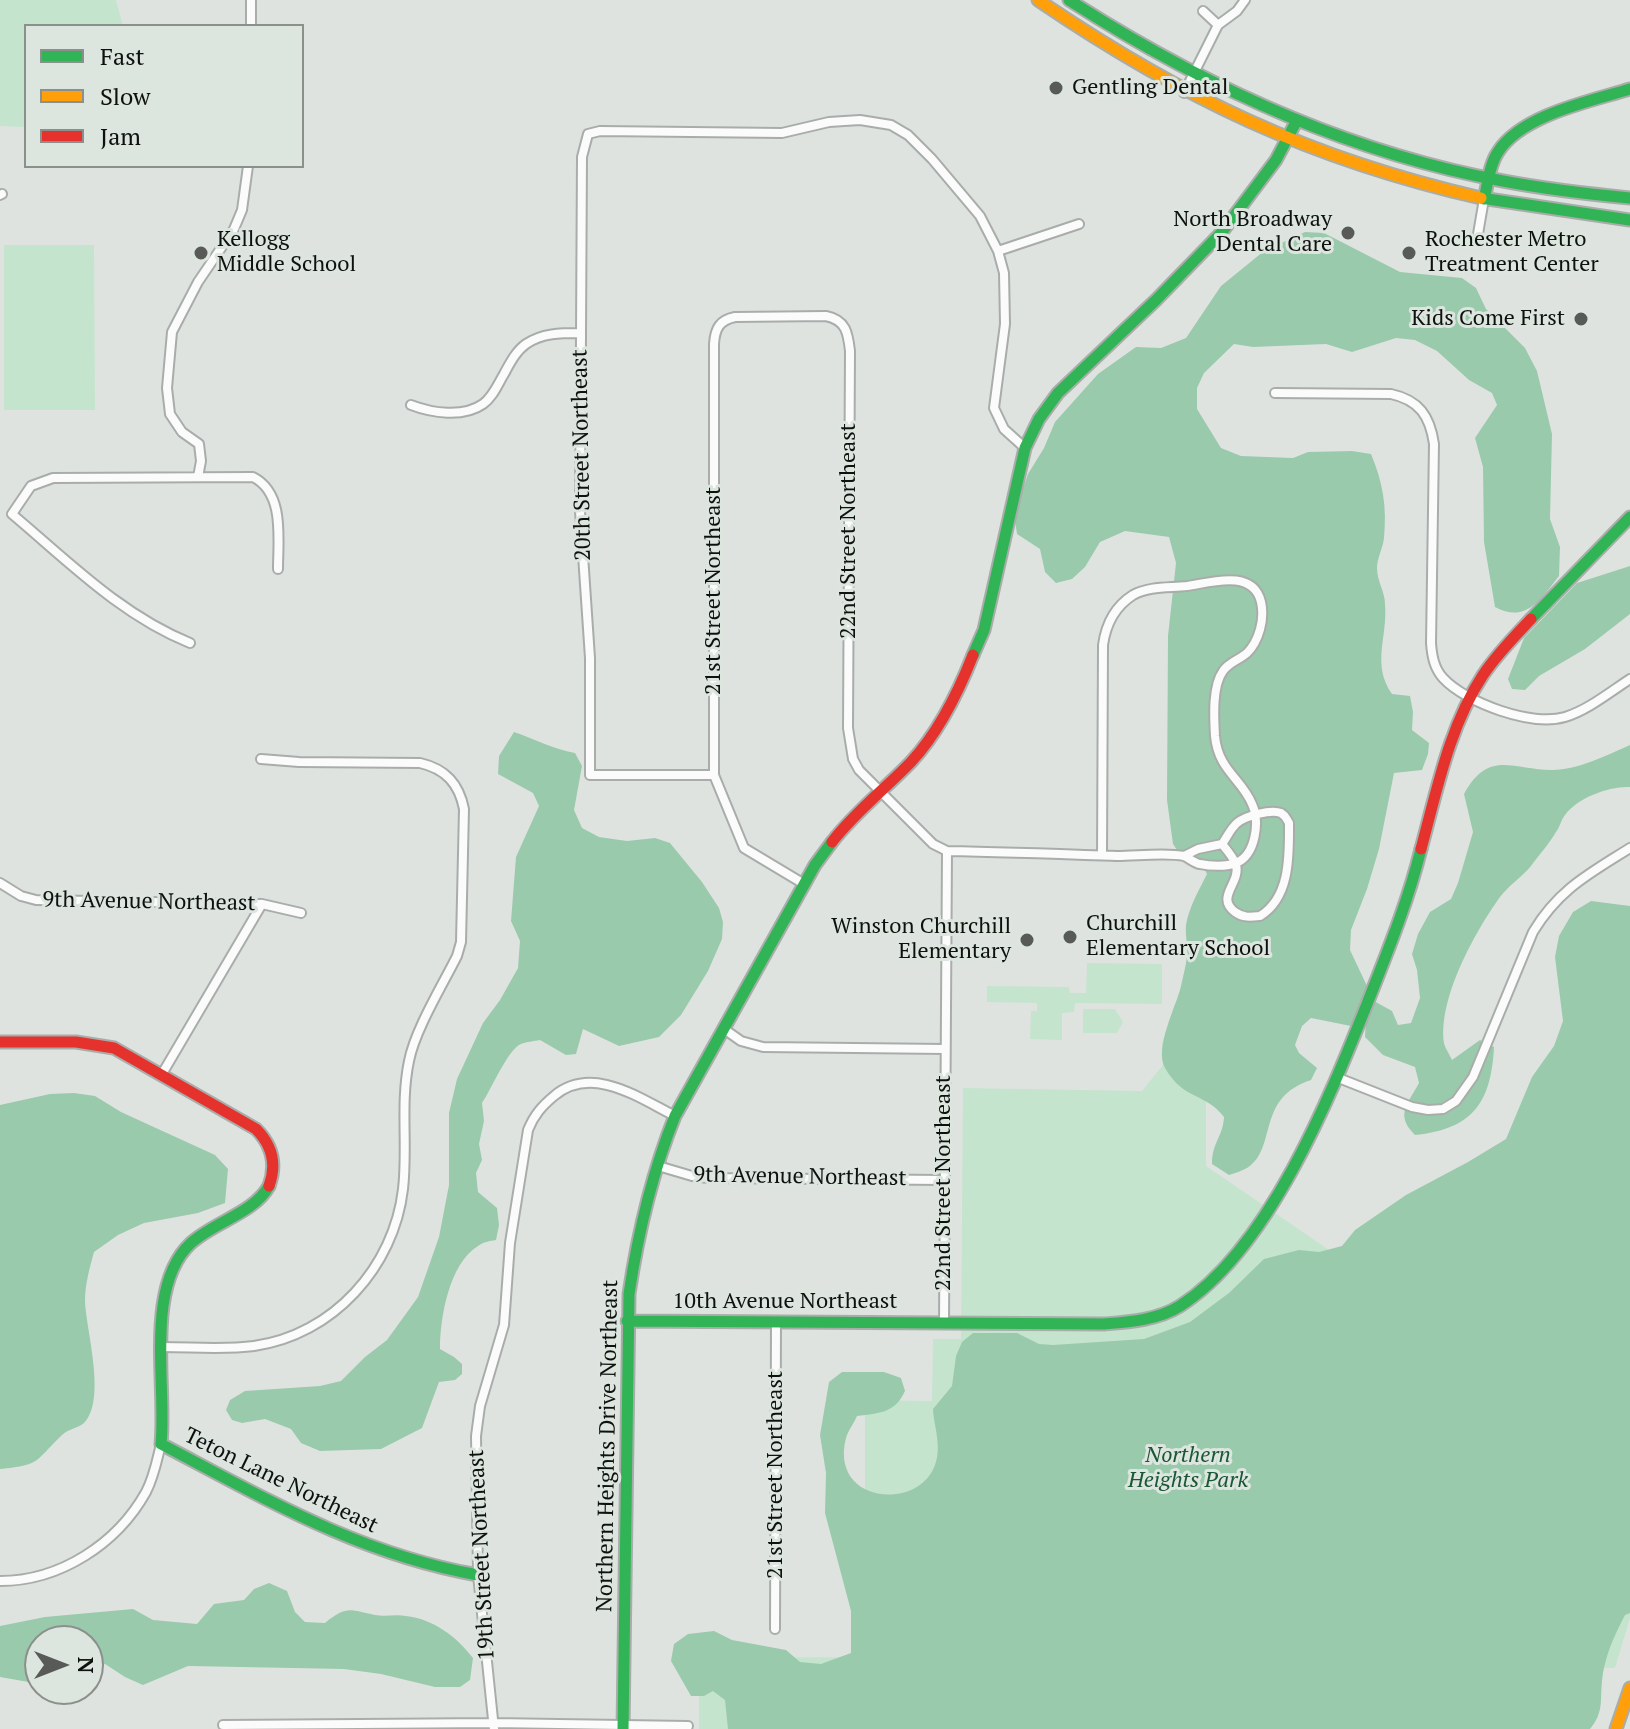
<!DOCTYPE html>
<style>
body{margin:0}
#map{position:relative;width:1630px;height:1729px;overflow:hidden;background:#dfe3e0;font-family:"PT Serif",serif}
canvas{display:block}
.legend{position:absolute;left:24px;top:24px;width:280px;height:144px;box-sizing:border-box;background:#dde5df;border:2px solid #8b908c;margin:0;padding:10px 14px;list-style:none;font-size:24px;color:#0f110f}
.legend li{display:flex;align-items:center;gap:16px;height:40px}
.legend b{width:40px;border:2px solid #8b908c}
.north{position:absolute;left:24px;top:1625px;width:80px;height:80px;box-sizing:border-box;background:#dde5df;border:2px solid #8b908c;border-radius:50%;rotate:90deg;font-size:22px;font-weight:700;line-height:32px;text-align:center;color:#0f110f}
.north::after{content:'';display:block;margin:auto;width:28px;height:36px;background:#585a58;clip-path:polygon(50% 0,100% 100%,50% 72%,0 100%)}
</style>
<div id="map">
<canvas width="1630" height="1729"></canvas>
<ul class="legend">
<li><b style="height:10px;background:#30b455"></b>Fast</li>
<li><b style="height:10px;background:#ff9f0a"></b>Slow</li>
<li><b style="height:10px;background:#e5322d"></b>Jam</li>
</ul>
<div class="north">N</div>
</div>
<script>
const c = document.querySelector('canvas').getContext('2d');
c.lineJoin = 'round';
function paint(path, color) { c.fillStyle = color; c.fill(path, 'evenodd'); }
function stroke(path, color, width, dash) { c.strokeStyle = color; c.lineWidth = width; c.lineCap = dash ? 'butt' : 'round'; c.setLineDash(dash || []); c.stroke(path); }
function drawText(font, color, halo, rows, align = 'center') {
  c.font = font + ' "PT Serif",serif'; c.lineWidth = 6; c.setLineDash([]); c.textBaseline = 'middle'; c.strokeStyle = halo; c.fillStyle = color; for (const [text, x, y, turn = 0] of rows) {
    c.save(); c.translate(x, y); c.rotate((+turn || 0) * Math.PI / 180); c.textAlign = isNaN(turn) ? turn : align; if (halo) c.strokeText(text, 0, 0); c.fillText(text, 0, 0); c.restore();
  }
}
paint(new Path2D(`
 M0,0H116L123,26H26V127L0,126Z
 M4,245H94L95,410H4Z
 M1630,950V1618L1615,1668L1541,1667L1475,1729H699V1658L865,1657V1400L932,1401L933,1339H961L963,1088L1142,1091L1163,1065L1162,1044L1175,1004L1206,1005V1166L1338,1256L1538,1153Z
 M1087,963L1162,964V1004L1075,1003L1074,1012L1062,1013V1040L1030,1039L1031,1011H1037V1003L987,1002V986L1069,987L1070,993H1086Z
 M1083,1009H1115L1123,1022L1117,1033H1083Z`), '#c4e4ce');
paint(new Path2D(`
 M1305,232L1324,233L1400,272L1462,278L1476,288L1486,309L1525,348L1537,371L1552,434L1550,519L1560,547L1559,576C1541,599 1526,624 1495,607L1484,542L1483,467L1475,438L1497,405L1492,393L1469,380L1437,351L1415,340L1396,338L1352,352L1326,344L1253,347L1234,344L1204,373L1197,388V409L1221,448L1241,456L1293,458L1308,452L1352,451L1371,454C1383,483 1387,506 1384,538C1383,548 1377,558 1377,568C1377,581 1385,592 1385,604C1388,637 1371,664 1392,694L1410,696L1413,712L1412,730L1429,743L1428,754L1422,770L1394,773L1379,849L1367,889L1351,930L1350,950L1367,986L1351,1026L1311,1018L1302,1026L1295,1045L1299,1053L1317,1068L1311,1080C1255,1098 1278,1149 1247,1168C1242,1171 1235,1173 1229,1175L1212,1164C1212,1142 1223,1137 1224,1117C1205,1092 1184,1101 1165,1068C1154,1048 1176,1007 1181,986C1183,976 1186,966 1187,956C1188,946 1185,935 1186,925C1189,907 1199,890 1207,874L1201,862H1185L1173,844L1167,800L1168,636L1176,563L1169,537L1125,531L1100,542L1085,567L1072,579L1056,583L1045,572L1040,549L1017,534L1014,514L1028,474L1044,448L1055,422L1098,374L1136,347L1161,348L1186,338L1221,286L1264,251Z
 M1630,566V614L1585,649L1539,676L1525,690L1512,689L1508,679L1524,638L1577,583Z
 M514,732C535,739 553,749 575,753L582,766L574,810L582,828L599,837L627,841L655,838L670,843L702,882L719,908L723,922L722,939L708,971L681,1015L659,1037L619,1046L583,1029L576,1054L566,1055L540,1040C534,1041 526,1042 521,1044C508,1049 491,1090 482,1103L484,1121L479,1144L482,1160L476,1173L478,1192L497,1208L499,1225L496,1240C490,1241 483,1242 478,1246C449,1264 440,1318 440,1349L454,1357L462,1364V1374L455,1380L439,1382L422,1428L381,1449L320,1451L301,1443L291,1429L265,1419L242,1423L232,1420L226,1410L230,1400L245,1391L320,1386L341,1381L365,1357L387,1340L418,1297L439,1237L449,1185V1113L457,1079L483,1023L500,1000L518,968L520,941L511,921L516,857L539,806L533,793L498,774L499,756Z
 M1630,745V787C1609,786 1577,798 1565,815C1561,820 1560,827 1556,832C1549,844 1539,855 1531,866C1522,877 1509,885 1500,897C1475,932 1438,998 1444,1043C1445,1048 1450,1055 1452,1060L1480,1040L1494,1047C1491,1103 1473,1129 1415,1135C1395,1115 1407,1105 1419,1083L1415,1067L1383,1055L1365,1037L1366,1018L1374,1001L1392,1011L1398,1025L1411,1023L1420,998L1417,970L1412,954L1418,934L1430,912L1451,899L1458,883L1473,832L1464,794C1489,749 1512,770 1552,770C1578,770 1607,755 1630,745Z
 M1591,901L1630,906V1613L1625,1615C1614,1636 1604,1658 1602,1681C1600,1701 1604,1712 1590,1729H728L725,1700L713,1691L704,1696H691L671,1661L674,1644L688,1634L714,1631L732,1640L786,1650L800,1662L821,1664L851,1653V1611L825,1513L826,1473L820,1435L829,1382L842,1372H884L901,1378L905,1391C895,1413 880,1413 857,1416C854,1423 848,1431 846,1438C829,1503 918,1512 935,1465C942,1446 934,1427 933,1409L952,1386L956,1356L962,1342L973,1333H1017L1039,1344L1053,1345L1144,1339L1190,1322L1229,1293L1264,1259L1299,1250L1319,1252L1342,1246L1355,1230L1406,1195L1468,1162L1506,1139L1532,1077L1554,1046L1563,1021L1555,957L1559,936L1573,912Z
 M74,1093L95,1096L121,1112L215,1155L228,1169L225,1203L198,1213L144,1223L118,1235L94,1252C90,1267 85,1284 85,1301C86,1330 107,1400 84,1423C78,1428 68,1429 62,1435C34,1462 41,1465 0,1469V1105L50,1094Z
 M269,1583L287,1591L295,1612L305,1622L325,1623C347,1605 350,1610 375,1615C385,1617 396,1614 406,1616C433,1619 456,1636 473,1658L470,1680L460,1687H435L381,1674L344,1669L188,1666L143,1685L125,1677L105,1664L88,1666V1641H40V1684L0,1677V1626L45,1617L133,1609L153,1620L197,1624L214,1604L244,1600L254,1589Z`), '#9acaac');
const street = new Path2D(`
 M251,0V26
 M1203,11L1218,25
 M1184,93L1218,25L1237,11L1245,0
 M0,195L2,194
 M1478,234L1484,199
 M998,251L1079,224
 M1275,393L1391,394C1419,400 1430,416 1434,444L1431,643C1432,656 1434,668 1443,678C1466,703 1532,727 1565,717C1588,710 1610,692 1630,679
 M411,405C432,413 463,418 483,404C493,397 498,384 504,374C510,363 516,351 526,344C542,333 561,333 580,333
 M198,477L201,461L199,444L182,432L170,414L167,388L172,332L198,282L234,229L242,210L248,166
 M12,514L31,486L53,478L253,477C285,493 278,539 278,569
 M12,514C69,562 121,615 190,643
 M714,775H590V658L580,511L582,157L588,134L600,131L782,133L829,122L860,120L891,125L908,135L932,159L980,216L998,251L1004,273L1005,324L994,408L1004,429L1025,448
 M1184,856L1198,849L1222,844C1227,837 1231,828 1237,823C1245,816 1271,809 1281,813C1286,816 1286,818 1289,823C1289,854 1291,897 1260,916C1251,917 1243,918 1235,912C1215,897 1241,883 1236,865C1234,858 1227,850 1222,844
 M0,883L21,896L36,900L262,904L301,913
 M804,884L744,848L714,775V344C715,328 720,320 735,317L826,316C846,320 848,333 850,351L848,728L853,759L859,770L933,844L947,851C1004,852 1060,854 1117,856C1136,856 1166,852 1184,856C1189,858 1194,863 1200,864C1209,866 1227,867 1236,863C1256,855 1260,821 1252,804C1242,779 1218,770 1215,736C1214,718 1212,686 1223,671C1229,662 1239,660 1247,653C1259,641 1265,619 1261,602C1253,568 1209,583 1187,586C1169,588 1149,586 1133,595C1114,607 1106,624 1103,645L1102,855
 M724,1029L741,1041L763,1047L945,1049
 M162,1074L262,904
 M1336,1077L1412,1107L1428,1110L1443,1109L1456,1101L1473,1077L1533,932C1559,889 1589,874 1630,848
 M658,1166L692,1176L708,1178L944,1180
 M944,1323L947,851
 M163,1347C193,1347 224,1350 254,1346C333,1335 394,1267 403,1189C408,1146 400,1104 409,1061C415,1030 442,986 457,956L461,942L464,809C459,784 446,769 420,763L299,762L261,759
 M0,1581C60,1581 117,1544 146,1492C154,1477 157,1460 161,1444
 M775,1629L776,1321
 M223,1725L494,1723L688,1726
 M494,1729L478,1575L476,1436L480,1406L504,1325L510,1243L528,1130C534,1115 542,1106 554,1096C592,1064 639,1098 675,1116`);
const fast = new Path2D(`
 M1069,0C1203,86 1346,152 1503,181C1545,189 1588,194 1630,198
 M1481,198L1630,220
 M1484,199C1488,184 1489,165 1498,152C1521,115 1591,101 1630,89
 M1531,619L1630,517
 M973,655L984,630L1025,448L1039,419L1058,393L1156,300L1222,232L1276,160L1296,122
 M269,1186C254,1213 214,1222 191,1243C144,1286 167,1386 161,1444C266,1499 359,1554 478,1575
 M627,1321L1104,1324C1129,1322 1158,1320 1180,1306C1269,1249 1329,1099 1367,1004C1387,953 1408,902 1421,849
 M623,1729L629,1294C638,1233 652,1173 675,1116L815,865L832,842`);
const slow = new Path2D(`
 M1038,0C1182,98 1310,159 1481,198
 M1616,1729L1630,1688`);
const jam = new Path2D(`
 M832,842C855,812 885,789 911,762C939,732 958,693 973,655
 M1421,849C1437,790 1449,727 1483,675C1497,654 1514,637 1531,619
 M0,1042H76L114,1048L256,1129C272,1145 277,1164 269,1186`);
stroke(street, '#a9adaa', 12);
stroke(fast, '#a9adaa', 15);
stroke(slow, '#a9adaa', 15);
stroke(jam, '#a9adaa', 15);
stroke(street, '#fafbfa', 8);
stroke(fast, '#30b455', 11);
stroke(slow, '#ff9f0a', 11);
stroke(jam, '#e5322d', 11);
for (const [x, y, r, color] of [
 [1056,88,8,"#585a58"],
 [1348,233,8,"#585a58"],
 [201,253,8,"#585a58"],
 [1409,253,8,"#585a58"],
 [1581,319,8,"#585a58"],
 [1070,937,8,"#585a58"],
 [1027,940,8,"#585a58"]
]) { const dot = new Path2D(); dot.arc(x, y, r, 0, 2 * Math.PI); c.fillStyle = color; c.fill(dot); stroke(dot, '#dde5df', 3); }
drawText('22px', '#0f110f', '#dde5df', [
 ["Gentling Dental",1072,88],
 ["North Broadway",1332,220,"right"],
 ["Dental Care",1332,245,"right"],
 ["Kellogg",217,240],
 ["Middle School",217,265],
 ["Rochester Metro",1425,240],
 ["Treatment Center",1425,265],
 ["Kids Come First",1565,319,"right"],
 ["Churchill",1086,924],
 ["Elementary School",1086,949],
 ["Winston Churchill",1011,927,"right"],
 ["Elementary",1011,952,"right"]
], 'left');
drawText('22px', '#0f110f', '#dde5df', [
 ["20th Street Northeast",582,455,-91],
 ["22nd Street Northeast",849,531,-90],
 ["21st Street Northeast",714,591,-90],
 ["9th Avenue Northeast",149,902,1],
 ["9th Avenue Northeast",800,1177,1],
 ["22nd Street Northeast",944,1183,-90],
 ["10th Avenue Northeast",785,1302],
 ["Northern Heights Drive Northeast",608,1446,-89],
 ["21st Street Northeast",776,1475,-90],
 ["Teton Lane Northeast",281,1481,26],
 ["19th Street Northeast",482,1555,-93]
]);
drawText('italic 22px', '#1a5835', '#dde5df', [
 ["Northern",1188,1456],
 ["Heights Park",1188,1481]
]);
</script>
